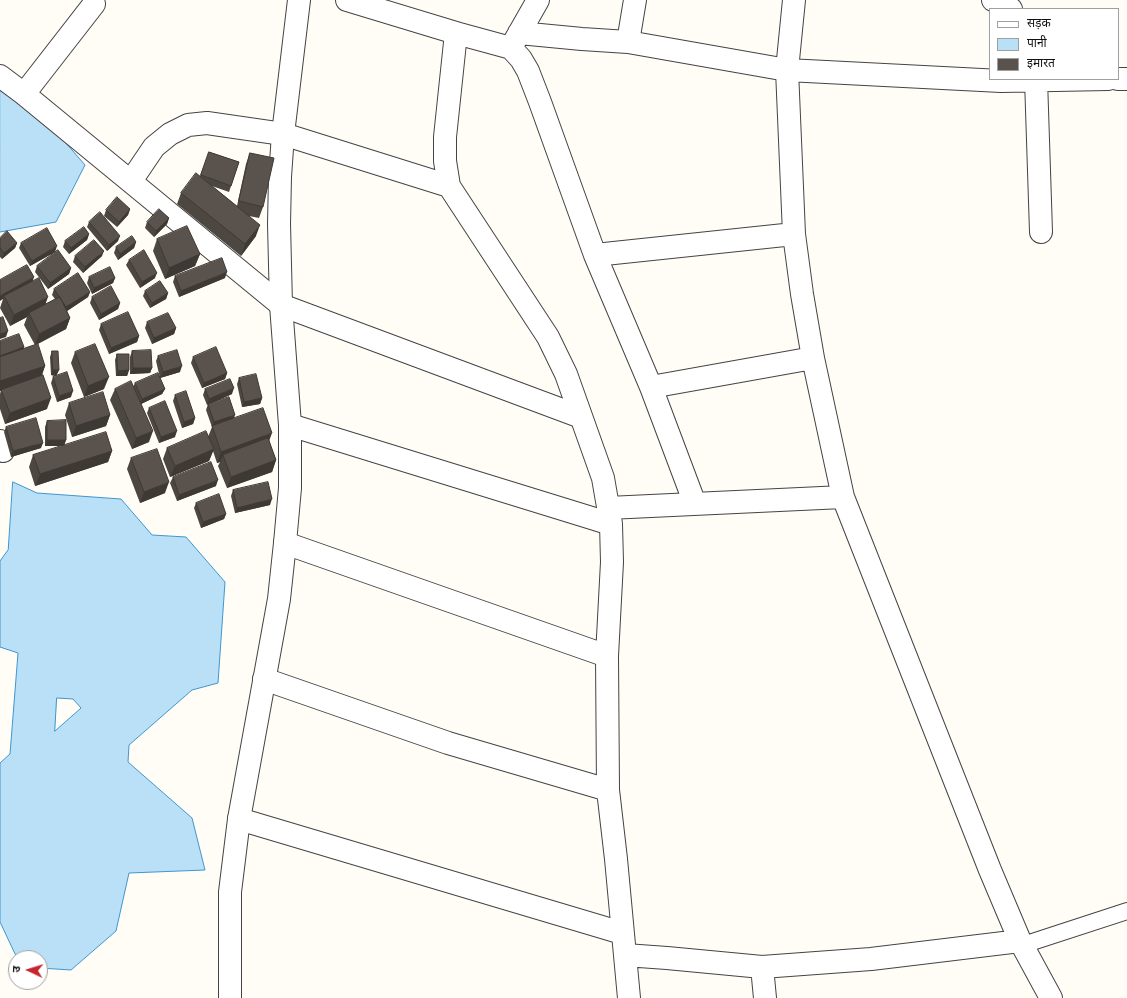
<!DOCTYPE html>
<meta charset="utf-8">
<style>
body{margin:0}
#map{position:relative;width:1127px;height:998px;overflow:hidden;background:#fffdf5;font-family:"Zilla Slab","Noto Sans Devanagari",serif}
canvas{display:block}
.legend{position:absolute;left:989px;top:8px;width:130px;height:72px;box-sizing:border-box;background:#fff;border:1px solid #a0a0a0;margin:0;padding:5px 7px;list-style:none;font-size:12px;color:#111}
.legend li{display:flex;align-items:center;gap:8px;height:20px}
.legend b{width:20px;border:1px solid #a0a0a0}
.north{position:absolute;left:8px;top:950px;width:40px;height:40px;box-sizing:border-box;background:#fff;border:1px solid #a0a0a0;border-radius:50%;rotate:274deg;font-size:11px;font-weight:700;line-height:16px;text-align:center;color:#111}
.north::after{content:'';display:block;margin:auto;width:14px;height:18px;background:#c4262e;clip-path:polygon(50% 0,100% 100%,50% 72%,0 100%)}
</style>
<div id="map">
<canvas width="1127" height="998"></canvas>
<ul class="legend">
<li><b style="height:5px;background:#fff"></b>सड़क</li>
<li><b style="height:11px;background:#b9e0f7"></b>पानी</li>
<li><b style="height:11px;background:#5a524d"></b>इमारत</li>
</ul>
<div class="north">उ</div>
</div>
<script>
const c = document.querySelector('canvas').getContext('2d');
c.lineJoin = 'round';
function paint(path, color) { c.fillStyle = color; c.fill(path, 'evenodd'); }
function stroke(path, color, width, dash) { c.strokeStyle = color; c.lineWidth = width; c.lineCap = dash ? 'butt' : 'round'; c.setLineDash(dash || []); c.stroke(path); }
const water = new Path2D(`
 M0,90L46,120L85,165L56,222L0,232Z
 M13,482L37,493L121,499L152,535L186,537L225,582L218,683L192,690L129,745L128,762L192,818L205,870L129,873L116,931L71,970L40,968V958H17L0,922V763L10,754L18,653L0,647V561L8,550ZM57,698L73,699L81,708L55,731Z`);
paint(water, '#b9e0f7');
stroke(water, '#3f96cf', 1);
const service = new Path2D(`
 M1023,945L1127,911`);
const minor = new Path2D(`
 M347,0L456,33L511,48L521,59L528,71L540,102L595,255L651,387L695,504
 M794,0L787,70L794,234L802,294L813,358L843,497L990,870L1020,941L1051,998
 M993,0L1011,9
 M456,33L445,137V161L449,186L548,337L566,374L603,478L611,524L612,562L607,656L608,790L616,859L629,998
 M519,33L582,39L628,42L787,70L1001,81L1108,79
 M628,42L635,0
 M513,44L538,0
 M0,76L24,94L281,305L581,417
 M1036,79L1041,232
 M1118,79H1127
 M24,94L94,4
 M131,181L154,147L170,134L188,125L207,123L283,134L449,186
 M595,255L794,234
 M651,387L813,358
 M290,425L611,524
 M0,441L3,451
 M608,508L843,497
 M285,543L607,656
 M264,679L448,743L608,790
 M239,819L622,933
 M625,955L667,958L762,967L871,959L1020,941
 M762,967L765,998`);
const tertiary = new Path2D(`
 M230,998V892L239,819L279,599L285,543L290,488V425L281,305L279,224L280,177L283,134L299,0`);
stroke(service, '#444', 18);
stroke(minor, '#444', 24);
stroke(tertiary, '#444', 24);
stroke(service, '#fff', 16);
stroke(minor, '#fff', 22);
stroke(tertiary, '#fff', 22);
paint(new Path2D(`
 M209,152L239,162L229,192L212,186L237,206L246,164L250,153L263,207L259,218L249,216L256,236L241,256L177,204L181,193L200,176Z
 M130,209L128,215L117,227L104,216L106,210Z
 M169,218L167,224L154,237L145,228L147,222Z
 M89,222L118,241L107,251L87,227Z
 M89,234L87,240L69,254L63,247L65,241Z
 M0,238L17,243L15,248L2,259L0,257Z
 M157,239L200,254L195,266L165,279L153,251Z
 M136,242L134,248L118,260L114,253L116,247Z
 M21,243L55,252L30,266L19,248Z
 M75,256H102L83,273L73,262Z
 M129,260L155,278L140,288L126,265Z
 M37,266L71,268L69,274L48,289L35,272Z
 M175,276L225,278L179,297L173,282Z
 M89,277L115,278L113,283L92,294L87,283Z
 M0,280L33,281L46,304L55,299L52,295L54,289L90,292L88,297L67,311L70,318L66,329L36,345L45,366L42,375L47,409L5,424L0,409V394L1,390L0,391V341L24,347L23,349L35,345L24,325L27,317L10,326L0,308L3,299Z
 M145,291L168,293L166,299L150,308L143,296Z
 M92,297L120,303L118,309L99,320L90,303Z
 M147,322L176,328L174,334L152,344L145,328Z
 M101,324L139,336L137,342L109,354L99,330Z
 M52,351L59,370L56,376L51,375L50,357Z
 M132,351L152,368L150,373L130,374V357Z
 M75,352L104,389L84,397L71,363Z
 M117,354L129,370L127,376H116L115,360Z
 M158,356L180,372L160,378L156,361Z
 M193,357L227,373L225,379L202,388L191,363Z
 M53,377L71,397L57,402L51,383Z
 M239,378L262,398L260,404L242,407L237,384Z
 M135,383L165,389L162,394L141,404L149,442L132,449L110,400L115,389L133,387Z
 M205,389L232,394L212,403L233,419L269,440L276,460L272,472L227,488L218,466L220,462L217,463L213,451L209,461L170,477L163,459L167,448L208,437L212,427L206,410L208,404L207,405L203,395Z
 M175,395L195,418L193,424L182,428L173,401Z
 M69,403L110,415L106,426L72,437L65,415Z
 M149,408L175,437L159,443L147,413Z
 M47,421L66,440L64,445L112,451L108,462L35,486L29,467L33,455L63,446H45V427Z
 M6,427L41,448L11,457L4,432Z
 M131,458L165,493L140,503L127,469Z
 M173,477L216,486L177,501L170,483Z
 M233,490L270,505L235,513L231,496Z
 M196,503L226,514L224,519L201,528L194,508Z`), '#4d4742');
paint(new Path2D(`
 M130,209L128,215L117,227L119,222Z
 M169,218L167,224L154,237L156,231Z
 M260,225L256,236L241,256L245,244Z
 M89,234L87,240L69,254L71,248Z
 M120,236L118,241L107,251L109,245Z
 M136,242L134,248L118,260L120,254Z
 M17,243L15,248L2,259L4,253Z
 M57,246L55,252L30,266L32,261Z
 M104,251L102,256L83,273L85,267Z
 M200,254L195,266L165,279L169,268Z
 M71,268L69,274L48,289L50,283Z
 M227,272L225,278L179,297L181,291Z
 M157,273L155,278L140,288L142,282Z
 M34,277L32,283L4,296L3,299L0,301V296Z
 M115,278L113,283L92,294L94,288Z
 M90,292L88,297L64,313L66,307Z
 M168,293L166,299L150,308L152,303Z
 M48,297L44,308L29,313L27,317L10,326L14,315Z
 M120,303L118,309L99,320L101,314Z
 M70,318L66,329L35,345L39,334Z
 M176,328L174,334L152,344L154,338Z
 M8,331L6,337L0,339V334Z
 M139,336L137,342L109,354L111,348Z
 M24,347L22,353L0,356Z
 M45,366L41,377L0,391V381Z
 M182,366L180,372L160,378L163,372Z
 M133,368H152L150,373L130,374Z
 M53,370H59L56,376L51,375Z
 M129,370L127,376H116L118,371Z
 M227,373L225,379L202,388L204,383Z
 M109,377L104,389L84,397L88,386Z
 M234,388L232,394L207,405L209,399Z
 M165,389L162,394L139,405L142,399Z
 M73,391L71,397L57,402L59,396Z
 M51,398L47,409L5,424L10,413Z
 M262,398L260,404L242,407L244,402Z
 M110,415L106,426L72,437L76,426Z
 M235,415L233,421L212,427L214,422Z
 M195,418L193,424L182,428L184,422Z
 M153,431L149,442L132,449L136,438Z
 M177,431L175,437L159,443L161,437Z
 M272,433L268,444L223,455L220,462L217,463L221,452Z
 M47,440H66L64,446H45Z
 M43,443L41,448L11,457L13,451Z
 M214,449L209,461L170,477L175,466Z
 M112,451L108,462L35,486L40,474Z
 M276,460L272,472L227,488L231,477Z
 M218,480L216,486L177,501L179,495Z
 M169,482L165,493L140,503L144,492Z
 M272,499L270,505L235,513L237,508Z
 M226,514L224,519L201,528L203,522Z`), '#3f3936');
const building = new Path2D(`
 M209,152L239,162L231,186L201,175Z
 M250,153L274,158L263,207L239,201Z
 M196,173L260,225L245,244L181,193Z
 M117,197L130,209L119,222L106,210Z
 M159,209L169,218L156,231L147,222Z
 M100,212L120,236L109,245L89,222Z
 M187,226L200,254L169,268L157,239Z
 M84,227L89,234L71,248L65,241Z
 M47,228L57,246L32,261L21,243Z
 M7,231L17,243L4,253L0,248V238Z
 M132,236L136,242L120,254L116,247Z
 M94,240L104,251L85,267L75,256Z
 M58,250L71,268L50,283L37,266Z
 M144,250L157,273L142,282L129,260Z
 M222,258L227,272L181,291L175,276Z
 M27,265L34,277L0,296V280Z
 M110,267L115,278L94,288L89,277Z
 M78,273L90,292L66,307L54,289Z
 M39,278L48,297L14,315L4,296Z
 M160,281L168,293L152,303L145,291Z
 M111,286L120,303L101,314L92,297Z
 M60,297L70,318L39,334L29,313Z
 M128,312L139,336L111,348L101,324Z
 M168,313L176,328L154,338L147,322Z
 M3,317L8,331L0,334V318Z
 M19,334L24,347L0,356V341Z
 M38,344L45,366L0,381V357Z
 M95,344L109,377L88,386L75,352Z
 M216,347L227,373L204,383L193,357Z
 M151,350L152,368H133L132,351Z
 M177,350L182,366L163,372L158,356Z
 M52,351H58L59,370H53Z
 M117,354H129V370L118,371Z
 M67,372L73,391L59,396L53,377Z
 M158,373L165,389L142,399L135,383Z
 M256,374L262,398L244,402L239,378Z
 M43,375L51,398L10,413L1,390Z
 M230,379L234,388L209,399L205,389Z
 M131,381L153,431L136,438L115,389Z
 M186,391L195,418L184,422L175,395Z
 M103,392L110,415L76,426L69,403Z
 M229,397L235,415L214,422L208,404Z
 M165,401L177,431L161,437L149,408Z
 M263,408L272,433L221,452L212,426Z
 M36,418L43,443L13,451L6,427Z
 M66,420V440H47V421Z
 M206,431L214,449L175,466L167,448Z
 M106,432L112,451L40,474L33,455Z
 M268,438L276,460L231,477L223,455Z
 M157,449L169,482L144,492L131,458Z
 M211,462L218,480L179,495L173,477Z
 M268,482L272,499L237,508L233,490Z
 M219,494L226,514L203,522L196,503Z`);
paint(building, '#5a524d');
stroke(building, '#3f3936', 1);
</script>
